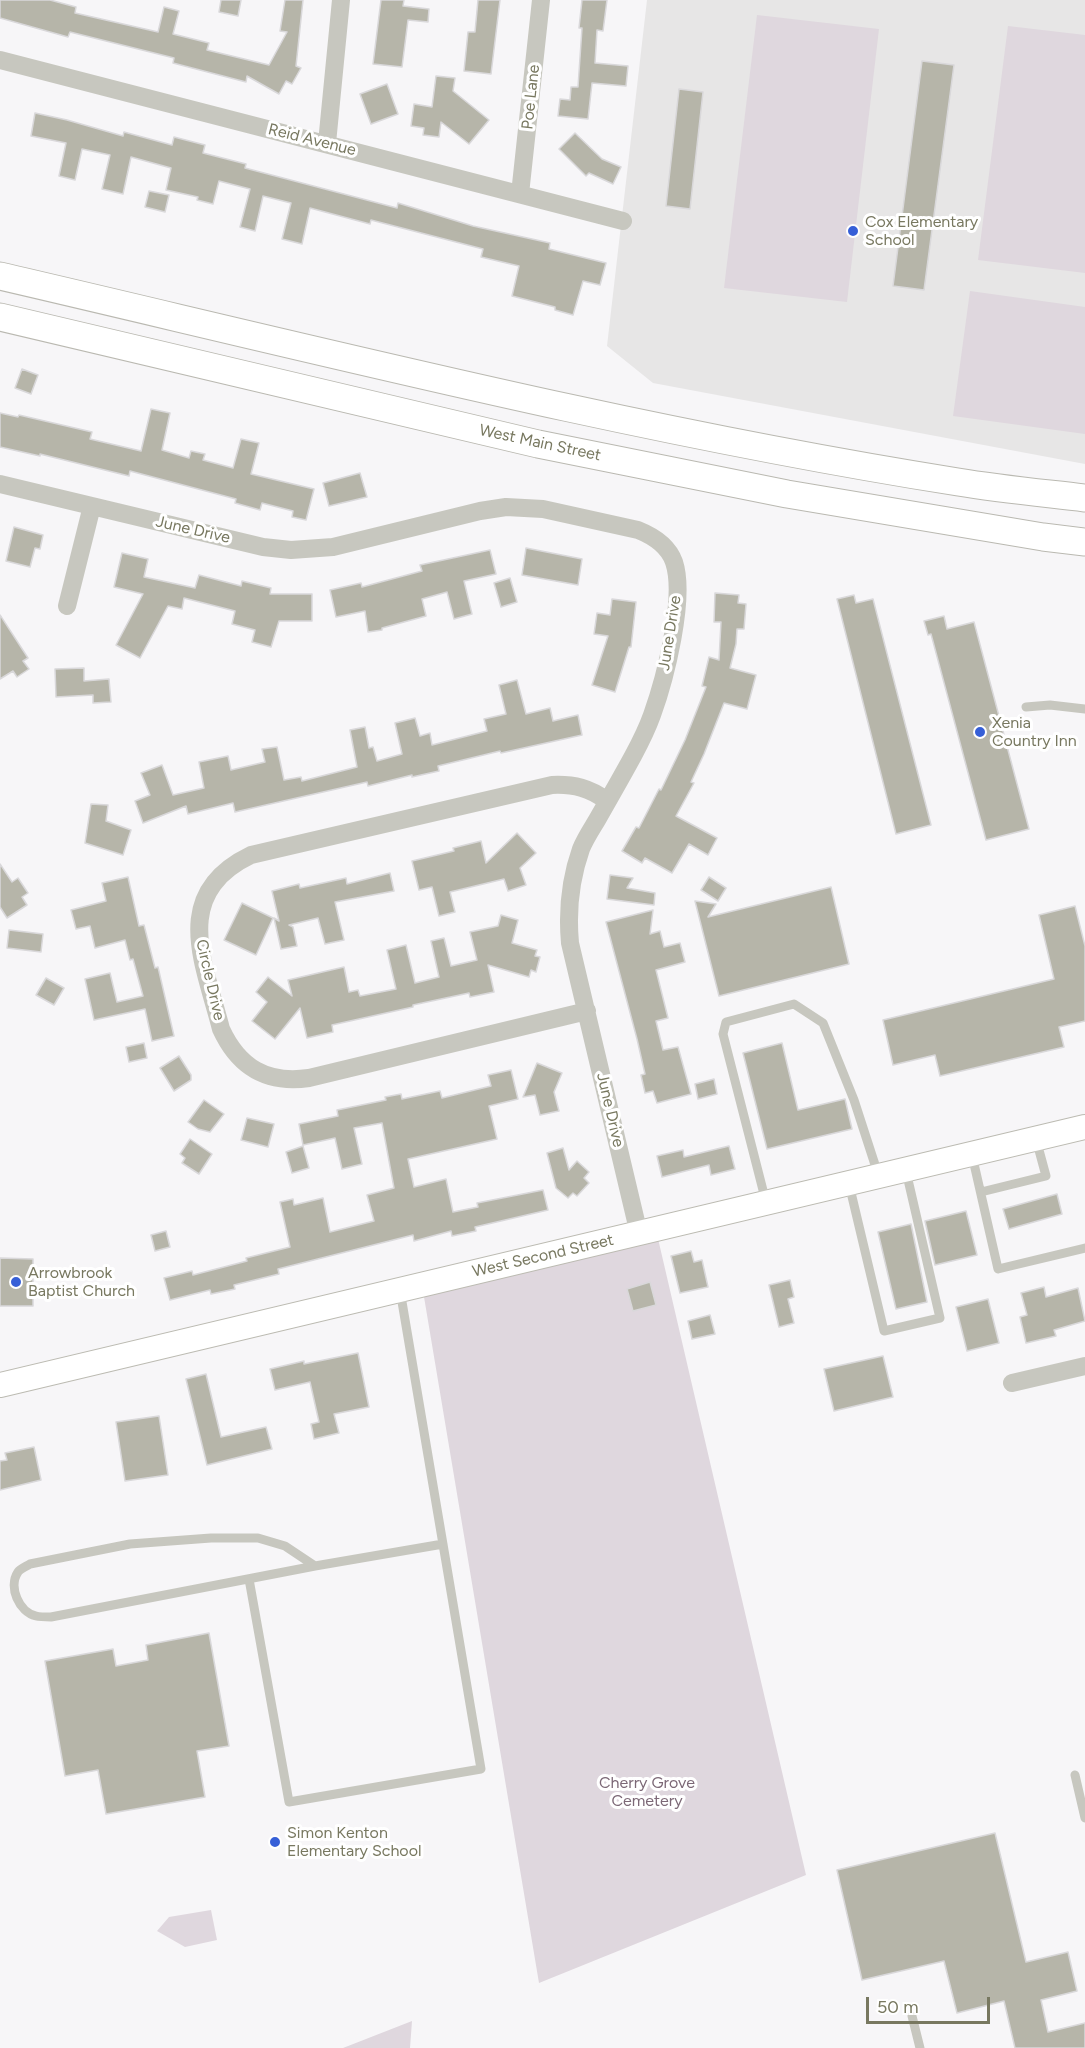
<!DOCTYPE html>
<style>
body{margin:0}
#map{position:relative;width:1085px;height:2048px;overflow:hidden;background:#f7f6f8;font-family:Figtree,sans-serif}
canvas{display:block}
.scale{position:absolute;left:866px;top:1997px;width:124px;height:27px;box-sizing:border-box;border:3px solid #787860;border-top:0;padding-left:8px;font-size:18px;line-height:21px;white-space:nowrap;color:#787860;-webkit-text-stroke:4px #fff;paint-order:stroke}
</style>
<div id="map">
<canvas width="1085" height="2048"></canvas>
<div class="scale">50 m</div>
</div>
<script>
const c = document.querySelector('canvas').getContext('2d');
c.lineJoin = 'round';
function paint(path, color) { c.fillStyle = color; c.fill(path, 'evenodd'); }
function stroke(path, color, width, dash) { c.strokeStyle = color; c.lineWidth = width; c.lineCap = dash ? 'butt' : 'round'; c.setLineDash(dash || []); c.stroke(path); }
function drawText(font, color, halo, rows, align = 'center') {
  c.font = font + ' Figtree,sans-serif'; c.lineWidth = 6; c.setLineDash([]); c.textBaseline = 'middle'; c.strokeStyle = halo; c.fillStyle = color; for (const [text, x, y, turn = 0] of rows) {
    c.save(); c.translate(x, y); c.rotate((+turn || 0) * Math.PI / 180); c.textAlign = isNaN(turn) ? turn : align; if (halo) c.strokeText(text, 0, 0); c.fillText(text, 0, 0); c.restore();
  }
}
paint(new Path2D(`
 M647,0H1085V464L653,383L607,346Z`), '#e7e6e6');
paint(new Path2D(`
 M757,15L879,29L847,302L724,288Z
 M1008,26L1085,35V273L978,260Z
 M970,291L1085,307V434L953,416Z
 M656,1230L806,1875L539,1983L422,1285Z
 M211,1910L217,1940L185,1947L157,1931L169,1917Z
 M412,2021L410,2048H343Z`), '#dfd7de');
const building = new Path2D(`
 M0,0H50L76,7L75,13L158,32L164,7L179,11L173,34L209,43L207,50L269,65L287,32L280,31L285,0H303L296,66L301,68L292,84L286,81L279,94L247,76L246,82L173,63L174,58L70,32L68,37L0,18Z
 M221,0H241L238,16L219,12Z
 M381,0H404L403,6L429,9L428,22L408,20L402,67L373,64Z
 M478,0H500L491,74L464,71L468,32H475Z
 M582,0H607L603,31L597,30L595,63L628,66L626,86L592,83L588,119L558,116L560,99L570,100L571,87H578L582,28H579Z
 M922,61L954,65L924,290L893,286Z
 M436,76L455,78L453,91L489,120L469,144L441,122L439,137L423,135L424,128L411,126L414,104L432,107Z
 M387,84L398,114L371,124L360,94Z
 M679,89L703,92L690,209L666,206Z
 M35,113L67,120L123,136L124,132L172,145L174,137L205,145L203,153L246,164L245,168L397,208L398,203L473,226L550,243L549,249L606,263L600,285L583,281L573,315L555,310V307L512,296L519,266L481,257L483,249L371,220L370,224L310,208L302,244L282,239L291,203L263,196L255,231L240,227L250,189L219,181L213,204L197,200L198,197L166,190L171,168L131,157L123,194L102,189L110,155L82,149L75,180L59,176L66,143L31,136Z
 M575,133L602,159L621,167L613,184L589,173L586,176L559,149Z
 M149,191L169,195L165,212L145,207Z
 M22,369L38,375L31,394L15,388Z
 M151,409L170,413L162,450L189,458L191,451L205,454L203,460L233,468L241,439L259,443L251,474L314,489L306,520L292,517L293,511L262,503L260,510L235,503L236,499L130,471L129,476L40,454V456L0,447V413L18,417L19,415L92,432L90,439L141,451Z
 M360,473L367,497L329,506L323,483Z
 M14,527L43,535L40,549L35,548L30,567L6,561Z
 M526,548L582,559L578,585L522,575Z
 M490,550L496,574L464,581L472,614L454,619L447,592L422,599L426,616L382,628V630L368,632L365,611L336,617L330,590L361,583L362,587L422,571L420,565Z
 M122,553L148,559L144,577L195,588L199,575L241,586L242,581L271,588L270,594H312V621H279L271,647L252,642L255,630L232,624L235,611L184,598L182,609L168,606L140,658L116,645L143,594L114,587Z
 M510,578L517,602L501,607L494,583Z
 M715,593L739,595L738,603L746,604L744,629H737L736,644L730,668L756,675L747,709L724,703L704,754L691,782L694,783L676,816L717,838L708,855L689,844L672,873L645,858L642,863L622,851L636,827L639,828L659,789L661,790L685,740L706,687L702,686L709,657L719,660L721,622H714Z
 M854,595L856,603L873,599L931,825L896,834L837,599Z
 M612,599L636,602L631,647H629L615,692L592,685L608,636L594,634L597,613L610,615Z
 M0,615L28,658L23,661L29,669L17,677L13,671L0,679Z
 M944,616L947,629L974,622L1029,829L986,840L931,634L928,635L924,621Z
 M84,668V681L109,679L111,702L93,703V695L56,697L55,669Z
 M517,680L526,714L550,708L553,721L578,715L582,735L501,753L500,751L438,766L439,771L412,777V775L368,786L367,782L235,812L233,803L188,814L186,806L143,823L135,801L150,795L141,773L162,765L173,795L204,788L199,762L228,756L231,770L265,762L262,749L277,747L284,780L301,777L302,781L357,767L350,730L365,727L369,748L373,747L377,761L402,754L395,723L415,718L420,736L430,733L432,745L487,731L484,719L506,714L499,685Z
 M91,804L108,805L106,821L131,830L123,855L85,843Z
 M517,833L536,853L520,868L526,885L508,891L504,879L450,892L455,912L439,916L432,887L419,890L412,861L454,851L453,848L481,841L486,863Z
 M0,864L12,882L18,878L28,893L22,897L27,905L7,918L0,907Z
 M390,873L394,891L335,902L344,940L325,944L318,918L289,925L293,927L297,946L281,949L274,918L279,921L272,891L299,884L300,888L346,878L347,884Z
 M610,875L633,878L627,888L655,893L654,905L607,899Z
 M128,877L139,926L144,925L155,968L158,967L174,1036L152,1041L145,1009L94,1020L85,979L110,973L117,1002L143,996L133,959L130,960L125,940L95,948L90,926L76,929L71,910L106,901L102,883Z
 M709,877L726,888L718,901L701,890Z
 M831,887L849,964L719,996L695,901L716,904L708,917Z
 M242,903L273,918L256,955L224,940Z
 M1075,906L1085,946V1021L1059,1027L1064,1047L940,1076L935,1055L893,1065L883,1020L1054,979L1039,915Z
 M653,910L650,934L660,931L664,947L680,943L685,962L656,970L668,1018L656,1021L663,1050L678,1047L691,1094L657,1103L653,1091L645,1093L641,1075L645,1074L637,1039L606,922Z
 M501,915L518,920L512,943L537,950L535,956L540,957L536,972L531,970L529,977L488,965L494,992L470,997L469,993L413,1005V1007L332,1025L333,1032L307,1038L300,1008L275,1039L252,1021L267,1002L256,992L268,977L292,996L288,980L344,967L349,992L358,990L360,996L396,989L387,950L406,945L415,983L439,977L431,941L444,938L451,966L477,960L470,932L498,926Z
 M9,930L43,934L41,952L7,948Z
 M46,978L64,988L54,1005L36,995Z
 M144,1043L147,1058L129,1062L126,1047Z
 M782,1043L798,1110L845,1099L852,1129L767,1149L743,1053Z
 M179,1056L191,1075V1080L174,1091L160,1068Z
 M537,1063L562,1073L554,1092L559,1111L540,1115L535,1095L523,1097Z
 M511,1070L518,1099L489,1106L497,1139L408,1159L414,1187L446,1179L453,1212L478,1207L477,1203L543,1190L548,1210L475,1227L476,1231L452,1236L451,1231L414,1241L413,1235L278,1269L279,1274L234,1285L235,1289L211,1294L210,1290L170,1300L164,1278L192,1271L193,1275L247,1261L246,1258L290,1247L280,1202L293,1199L294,1205L323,1198L330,1232L374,1221L367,1195L394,1188L382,1123L354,1128L362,1164L342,1169L335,1138L303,1145L299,1124L338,1116L337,1110L386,1100L385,1097L401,1094L402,1099L440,1091L442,1098L491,1086L488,1075Z
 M714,1079L717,1094L698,1099L695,1084Z
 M204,1100L224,1114L210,1132L198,1129L188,1122Z
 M247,1118L274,1124L268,1147L241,1140Z
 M190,1139L212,1154L199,1174L182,1163L185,1158L180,1154Z
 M303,1146L309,1168L292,1173L286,1152Z
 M729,1146L735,1169L711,1175L709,1165L662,1177L657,1156L683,1150L684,1157Z
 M563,1148L569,1170L577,1161L589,1172L584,1178L589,1183L577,1196L573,1193L568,1198L556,1188L547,1153Z
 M1057,1194L1062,1214L1009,1229L1003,1209Z
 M966,1211L977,1255L935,1265L925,1221Z
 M911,1224L927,1302L896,1309L878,1232Z
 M166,1231L170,1247L155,1251L151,1235Z
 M691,1251L694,1262L702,1260L708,1287L680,1293L671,1256Z
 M0,1258L33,1259V1306H0Z
 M790,1280L794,1297L788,1299L794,1323L779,1327L769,1285Z
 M650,1282L656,1305L633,1311L627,1289Z
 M1044,1287L1046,1297L1078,1288L1085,1321L1054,1330L1056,1336L1026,1343L1020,1317L1027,1315L1021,1293Z
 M988,1299L999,1343L967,1351L956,1307Z
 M710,1315L715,1334L692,1339L688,1321Z
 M358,1353L369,1407L334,1414L339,1433L314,1439L311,1424L319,1422L310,1382L275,1390L270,1369L304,1361V1364Z
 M883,1356L893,1397L834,1411L824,1369Z
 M206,1374L221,1437L266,1427L272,1449L207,1465L186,1379Z
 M159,1416L168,1475L125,1481L116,1422Z
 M34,1447L41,1480L0,1490V1461L7,1460L5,1453Z
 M209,1633L229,1746L197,1751L205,1797L106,1814L98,1770L65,1776L45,1661L113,1649L116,1666L148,1660L146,1645Z
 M995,1833L1026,1962L1068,1952L1077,1991L1041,2000L1048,2032L1085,2023V2048H1015L1004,2001L957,2013L944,1961L862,1980L837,1870Z`);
paint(building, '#b6b5a9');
stroke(building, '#d9d8da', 1.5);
const secondary = new Path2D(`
 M0,1385L1085,1127`);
const primary = new Path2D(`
 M0,276C318,350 635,431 958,482C1000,489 1043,493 1085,498
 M0,317L538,444L787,494L1043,537L1085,542`);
stroke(secondary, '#bcbbb2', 26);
stroke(primary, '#bab9b1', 29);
stroke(new Path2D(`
 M1026,707L1050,705L1085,709
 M972,1155L998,1269L1085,1248
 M849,1184L884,1331L940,1318L906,1171
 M981,1192L1046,1176L1036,1139
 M766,1202L723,1034L726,1022L794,1004L823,1023L854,1100L878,1174
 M315,1566L51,1617C46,1617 40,1617 36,1616C19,1612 8,1587 18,1572C20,1569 27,1566 30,1564L130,1544L211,1538H258L285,1546L315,1566L443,1544
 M249,1579L289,1802L481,1769L400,1290
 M1075,1775L1085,1818
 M912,2016L920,2048`), '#c7c7bf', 9);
stroke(new Path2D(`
 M0,60L623,221
 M327,143L341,0
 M520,194L541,0
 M0,484L263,547L291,550L333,547L480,511L506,507L543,509L638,530C653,536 668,545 674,562C686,598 665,679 652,715C647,729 640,743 633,756C621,778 609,799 597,820C591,830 585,839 581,849C570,880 567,910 570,943L639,1234
 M67,606L92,506
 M587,1011L309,1078C267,1084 239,1068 221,1029C204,962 170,894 251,855L552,785C574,784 590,788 607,801
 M1012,1383L1085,1366`), '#c7c7bf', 18);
stroke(secondary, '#fff', 24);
stroke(primary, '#fff', 27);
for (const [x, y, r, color] of [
 [853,231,6,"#365fd7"],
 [980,732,6,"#365fd7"],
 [16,1282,6,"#365fd7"],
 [275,1842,6,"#365fd7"]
]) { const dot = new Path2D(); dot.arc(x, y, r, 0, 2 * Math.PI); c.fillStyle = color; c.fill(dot); stroke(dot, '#fff', 2); }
drawText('16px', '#787860', '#fff', [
 ["Poe Lane",531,97,-84],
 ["Reid Avenue",312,140,14],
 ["West Main Street",540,443,12],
 ["June Drive",193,530,13],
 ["June Drive",670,633,-81],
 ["Circle Drive",210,980,77],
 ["June Drive",610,1110,77],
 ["West Second Street",543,1256,-13]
]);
drawText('16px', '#787860', '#fff', [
 ["Cox Elementary",865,222],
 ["School",865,240],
 ["Xenia",992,723],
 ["Country Inn",992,741],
 ["Arrowbrook",28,1273],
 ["Baptist Church",28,1291],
 ["Simon Kenton",287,1833],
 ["Elementary School",287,1851]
], 'left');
drawText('16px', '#7c6876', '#fff', [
 ["Cherry Grove",647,1783],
 ["Cemetery",647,1801]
]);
</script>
